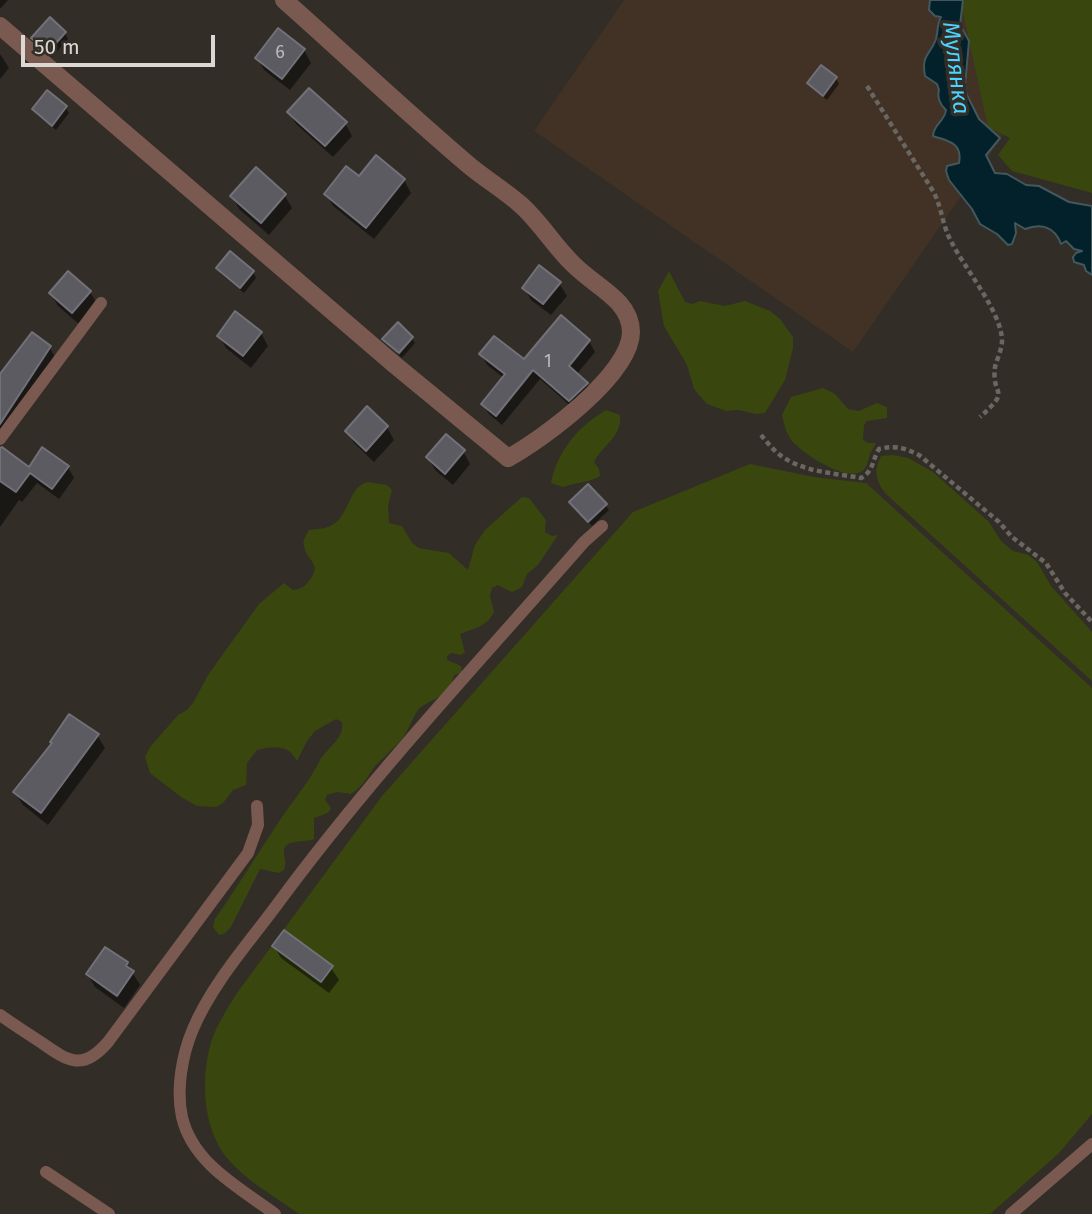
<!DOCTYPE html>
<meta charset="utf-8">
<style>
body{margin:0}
#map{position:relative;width:1092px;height:1214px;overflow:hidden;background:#322d27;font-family:"Fira Sans",sans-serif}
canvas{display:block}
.scale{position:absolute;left:21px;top:35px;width:194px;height:32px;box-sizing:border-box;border:4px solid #dbd8d4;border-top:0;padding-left:9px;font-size:21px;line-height:24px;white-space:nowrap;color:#dbd8d4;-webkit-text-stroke:5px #322d27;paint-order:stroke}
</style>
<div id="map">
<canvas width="1092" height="1214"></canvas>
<div class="scale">50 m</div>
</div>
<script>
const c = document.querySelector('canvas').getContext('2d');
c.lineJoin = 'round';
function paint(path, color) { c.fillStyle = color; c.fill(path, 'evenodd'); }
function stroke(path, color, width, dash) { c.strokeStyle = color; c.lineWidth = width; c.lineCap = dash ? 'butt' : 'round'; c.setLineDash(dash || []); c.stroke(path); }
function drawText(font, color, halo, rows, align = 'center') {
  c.font = font + ' "Fira Sans",sans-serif'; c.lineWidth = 7; c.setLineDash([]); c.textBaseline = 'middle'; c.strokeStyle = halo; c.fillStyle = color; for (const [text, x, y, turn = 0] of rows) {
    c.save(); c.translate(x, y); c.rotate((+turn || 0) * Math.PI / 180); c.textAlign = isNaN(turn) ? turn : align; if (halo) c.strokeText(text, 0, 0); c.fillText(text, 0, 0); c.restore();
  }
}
paint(new Path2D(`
 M624,0H1026L1074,33L853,352L534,131Z`), '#413225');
paint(new Path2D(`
 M965,0H1092V193L1012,171L998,155L1010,138L988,127L962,8Z
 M669,271L685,302L692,304L700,301L725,306L745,301L770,311L780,319L793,337V348L785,380L765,413L756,414L738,410L726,411L707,404L694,389L687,365L664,326L658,291Z
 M823,388L835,394L848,409L859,411L877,403L887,407V418L867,421L864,425L863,440L868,443H876C874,448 870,452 869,458C868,460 867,467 865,468C852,487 802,453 792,441C786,433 784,424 782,415L791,397Z
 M606,410L620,415C622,438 603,444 594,462L599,469L600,476C588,483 576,482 563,487L551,483C558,450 577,428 606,410Z
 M893,455L908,458L933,472L989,522L1001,541L1013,551L1028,555L1037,562L1051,586L1092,632V681L886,494C876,481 873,471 881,456Z
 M750,464L814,477L866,483L1092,688V1114L1059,1153L990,1214H299C276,1197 246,1181 227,1158C204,1129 201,1086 209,1050C213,1030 226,1011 237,993L382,796L633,512Z
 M368,482L387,485L392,490L388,506L389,523L402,526L412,543L419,548L449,553L468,570L475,545L485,530L522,497L529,498L546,520L545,532L552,536L558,535L538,565L527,574L522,587L512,592L498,585L492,588L490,595L494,612L489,620L481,626L460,634L465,652L461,655L451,653L447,656V660L461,666L462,673L454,675C451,694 435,698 421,707C415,711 408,732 402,739C395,747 387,754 379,762C368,772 368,783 351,794L337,792L327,795L325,800L331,808L328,813L314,818V839C305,843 284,838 284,852C284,860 287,862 284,870L279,873L260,869L231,927L224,934L219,935L213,927L215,919C238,886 258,853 280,820C293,800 308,784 319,762C325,749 345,739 342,722L336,719L315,731L307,741L297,761C289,744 273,746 257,750L247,763L246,785L233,790L223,803L216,807L197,806L181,797L150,773L145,757L150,747L178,715L187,710L193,703L208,675L259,604L284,583L293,590C300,589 303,588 308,582C324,563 307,563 304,546C302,540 307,534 309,530C317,529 326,529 332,525C349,517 349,485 368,482Z`), '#39470f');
const water = new Path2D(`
 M930,0H963L960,25L969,41L965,85L967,95L979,119L1000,138L986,155L995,173L1007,174L1026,185L1039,186L1069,202L1092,206V275L1086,271L1084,265L1074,262L1073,257L1076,253L1082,251L1074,249L1066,241L1061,244C1055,227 1042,223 1025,229L1015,223L1016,233L1012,244L1008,245L997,234L980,224L972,209L949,180L946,171L947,166L959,163C963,142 947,141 933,136C933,125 945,121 946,110C940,105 937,97 939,90L937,84L925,76C921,54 930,56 936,39C938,32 937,24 941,17L935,16L929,10Z`);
paint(water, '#02212a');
stroke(water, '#43585d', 2);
paint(new Path2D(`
 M0,0H8L0,9Z
 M278,30L304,50L311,63L290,90L264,70L257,58Z
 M65,33L68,39L52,57L33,38Z
 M0,54L9,68L0,79Z
 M836,78L839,84L827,100L813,89L809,83Z
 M48,92L66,108L69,113L56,130L37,115L34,109Z
 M289,112L345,123L352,136L333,157L296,124Z
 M256,170L285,196L292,208L269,235L239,209L232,196Z
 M359,178L404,180L411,193L374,239L333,206L326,194Z
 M218,268L253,272L256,278L244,293L221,274Z
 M559,283L567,296L551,315L531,300L524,288Z
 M90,292L97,304L80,325L58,306L51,294Z
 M562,318L589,341L595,352L576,375L587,384L592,394L575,410L540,379L502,425L489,414L483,404L504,378L487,365L481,354L524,362Z
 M261,333L268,346L251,368L226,348L219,336Z
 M412,338L415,343L402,358L385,340Z
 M50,348L56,359L0,444V377Z
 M367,409L387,427L394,440L374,462L354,443L347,431Z
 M0,450L29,469L68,467L74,478L59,499L37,483L22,502L19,500L0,527Z
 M463,451L470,464L453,485L435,470L428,457Z
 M571,503L605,505L609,510L592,526Z
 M97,735L105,748L48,825L23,805L15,792Z
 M274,946L331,968L339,980L329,993L281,958Z
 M127,964L140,985L124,1008L95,987L88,975Z`), '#0007');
const building = new Path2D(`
 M50,17L66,32L48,52L31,38Z
 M278,28L305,49L282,79L255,58Z
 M821,65L837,77L823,96L807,83Z
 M309,88L347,122L325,146L287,112Z
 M47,90L67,106L52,126L32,109Z
 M376,155L405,179L366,228L324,194L346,166L359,176Z
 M256,167L286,194L261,223L230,196Z
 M230,251L254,271L240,288L216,268Z
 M539,265L561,282L543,304L522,288Z
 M68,271L91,291L72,313L49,293Z
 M235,311L262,332L243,356L217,336Z
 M561,315L590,340L569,366L588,383L569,401L533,370L496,416L481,404L505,374L479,354L494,336L524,359Z
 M398,322L413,337L399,353L382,339Z
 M32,332L51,346L0,424V374Z
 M367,406L388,426L366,451L345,431Z
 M446,434L465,450L445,474L426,457Z
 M2,447L29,467L42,447L69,466L52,489L30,473L16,492L0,481V448Z
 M588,484L607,504L588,522L569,502Z
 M69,714L99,734L41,813L13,792L52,743L50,742Z
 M284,930L333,966L321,982L272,946Z
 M105,947L128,962L126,966L134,971L117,996L86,974Z`);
paint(building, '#5c5b62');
stroke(building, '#727078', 2);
stroke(new Path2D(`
 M867,86L933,191C942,207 942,225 951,241C964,268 1002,312 1002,341C1002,349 997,359 995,367C991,399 1013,387 980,417
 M761,435C767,442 773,450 780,455C802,472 834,473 861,478C874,471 872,460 879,449C895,445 905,448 919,455L999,522L1012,537L1046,563L1065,593L1092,622`), '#6a6661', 4.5, [5, 3.5]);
stroke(new Path2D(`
 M0,439L101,303
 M0,1015C14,1025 28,1034 42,1043C69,1062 83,1071 108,1042L248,853L258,825L257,806
 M46,1172L109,1214
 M275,1214C240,1188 193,1164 182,1117C176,1089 182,1055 193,1029C212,984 247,945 276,906C370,778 479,662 584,542L602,526
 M1011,1214L1092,1144`), '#7a5a50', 12);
stroke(new Path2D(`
 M0,26L395,365L508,458C543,439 631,374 631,332C631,321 626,311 619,303C606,289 588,279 574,265C555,247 541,223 521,205C505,191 487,180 471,167C407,113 346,55 284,0`), '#7a5a50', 18);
drawText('18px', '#bbb9b8', null, [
 ["6",280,53],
 ["1",548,362]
]);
drawText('italic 23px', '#49d3fe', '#322d27', [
 ["Мулянка",955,68,83]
]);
</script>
